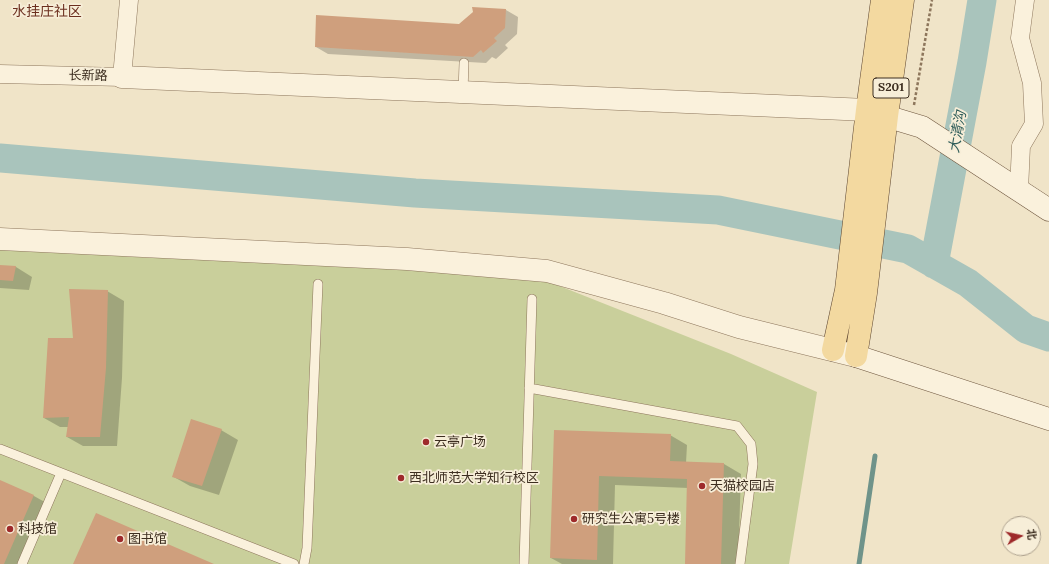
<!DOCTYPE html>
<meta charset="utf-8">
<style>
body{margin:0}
#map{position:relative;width:1049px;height:564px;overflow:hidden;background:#f0e4c8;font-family:Lora,"Noto Sans SC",serif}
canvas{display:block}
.north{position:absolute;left:1001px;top:516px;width:40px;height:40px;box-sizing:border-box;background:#f7eed8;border:1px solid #ada18e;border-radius:50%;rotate:81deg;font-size:11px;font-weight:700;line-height:16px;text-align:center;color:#3d2e20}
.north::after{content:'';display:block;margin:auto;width:14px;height:18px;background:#9e2a2b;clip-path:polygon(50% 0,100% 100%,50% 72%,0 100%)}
</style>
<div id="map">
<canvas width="1049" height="564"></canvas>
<div class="north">北</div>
</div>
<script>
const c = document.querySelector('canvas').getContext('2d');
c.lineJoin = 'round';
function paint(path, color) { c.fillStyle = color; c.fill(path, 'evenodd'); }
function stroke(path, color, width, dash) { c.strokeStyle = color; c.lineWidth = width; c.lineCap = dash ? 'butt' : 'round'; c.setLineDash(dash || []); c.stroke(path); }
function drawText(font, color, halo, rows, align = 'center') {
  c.font = font + ' Lora,"Noto Sans SC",serif'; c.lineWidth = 3.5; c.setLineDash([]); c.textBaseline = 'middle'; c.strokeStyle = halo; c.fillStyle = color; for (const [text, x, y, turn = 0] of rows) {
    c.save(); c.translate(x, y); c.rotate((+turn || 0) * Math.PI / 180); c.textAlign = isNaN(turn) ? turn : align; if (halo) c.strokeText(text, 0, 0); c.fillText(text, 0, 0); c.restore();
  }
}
paint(new Path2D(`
 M0,245L21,246L135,257L334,264L547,281L731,354L817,392L789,564H0Z`), '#c9cf9b');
paint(new Path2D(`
 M506,10L518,17L517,34L505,45L508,48L496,59L492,57L486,63L328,54L316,47L459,25Z
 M0,266L16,267L32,277L29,290L0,288Z
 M107,291L124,301L122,378L117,446H83L67,437L68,427H60L44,418L74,339Z
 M221,430L238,440L219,495L190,486L174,477Z
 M555,431L670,435L687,445L686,463L724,464L741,474L738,564H686L688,488L615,485L613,564H562L551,558Z
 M0,481L34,496L50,505L25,564H0Z`), '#0003');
stroke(new Path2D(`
 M859,564L875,456`), '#6f938a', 5);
stroke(new Path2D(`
 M0,158L415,193L718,210L908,249L968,283L1026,329L1049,337
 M934,264L972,62L982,0`), '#a9c4bc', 29);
paint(new Path2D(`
 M472,7L506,9L505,28L494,38L497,41L483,53L481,50L473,57L315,47L316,15L459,24L473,12Z
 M0,265L16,266L13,281L0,280Z
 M69,289L108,290L106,368L100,437H66L69,417L43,418L48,338H73Z
 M191,419L222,429L202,486L172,477Z
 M554,430L671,434L670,461L724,463L721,564H685L687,479L599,476L597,560L550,558Z
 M0,480L34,495L4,564H0Z
 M96,513L214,564H73Z`), '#cf9f7d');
const service = new Path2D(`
 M463,92L464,63
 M529,388L737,426L751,444L753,464L740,564
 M0,449L294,564
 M22,564L61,473
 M304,564L307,548L318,284
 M524,564L532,299`);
const minor = new Path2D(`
 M0,74L122,77L129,0
 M1019,190L1021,146L1034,124L1032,83L1020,38L1025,0`);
const tertiary = new Path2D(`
 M122,77L867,110
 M0,239L407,259L547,271L664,303L739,327L856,356`);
const secondary = new Path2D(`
 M869,111L922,127L1049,210
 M856,356L1049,419`);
const primary = new Path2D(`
 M833,350L846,290L867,110L882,0
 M856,356L866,293L887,116L903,0`);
stroke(service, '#8d765c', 10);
stroke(minor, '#8d765c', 19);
stroke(tertiary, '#8d765c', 23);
stroke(secondary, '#6f573f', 23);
stroke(primary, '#5b4430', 23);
stroke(new Path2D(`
 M914,105L932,0`), '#8d765c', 2.5, [3, 2]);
stroke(service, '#faf1dc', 9);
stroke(minor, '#faf1dc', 18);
stroke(tertiary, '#faf1dc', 22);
stroke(secondary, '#faf1dc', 22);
stroke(primary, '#f3d9a0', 22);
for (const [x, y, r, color] of [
 [426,442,4,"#9e2a2b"],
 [401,478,4,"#9e2a2b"],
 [702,486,4,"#9e2a2b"],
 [574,519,4,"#9e2a2b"],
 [10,529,4,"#9e2a2b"],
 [120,539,4,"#9e2a2b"]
]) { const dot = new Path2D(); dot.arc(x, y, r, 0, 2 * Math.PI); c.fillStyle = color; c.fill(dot); stroke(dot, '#f7eed8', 1.5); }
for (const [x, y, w] of [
 [891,88,36]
]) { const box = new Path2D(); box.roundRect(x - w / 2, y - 10, w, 20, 3); c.fillStyle = '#f7eed8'; c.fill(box); stroke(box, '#3d2e20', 1); }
drawText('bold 12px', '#3d2e20', null, [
 ["S201",891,88]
]);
drawText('13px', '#3d2e20', '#f7eed8', [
 ["长新路",88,76,1]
]);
drawText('13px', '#3d2e20', '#f7eed8', [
 ["云亭广场",434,442],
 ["西北师范大学知行校区",409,478],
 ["天猫校园店",710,486],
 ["研究生公寓5号楼",582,519],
 ["科技馆",18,529],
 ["图书馆",128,539]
], 'left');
drawText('14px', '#6b2e1e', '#f7eed8', [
 ["水挂庄社区",47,12]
]);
drawText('italic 14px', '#2f5d5a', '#f7eed8', [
 ["大清沟",958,132,-80]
]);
</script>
